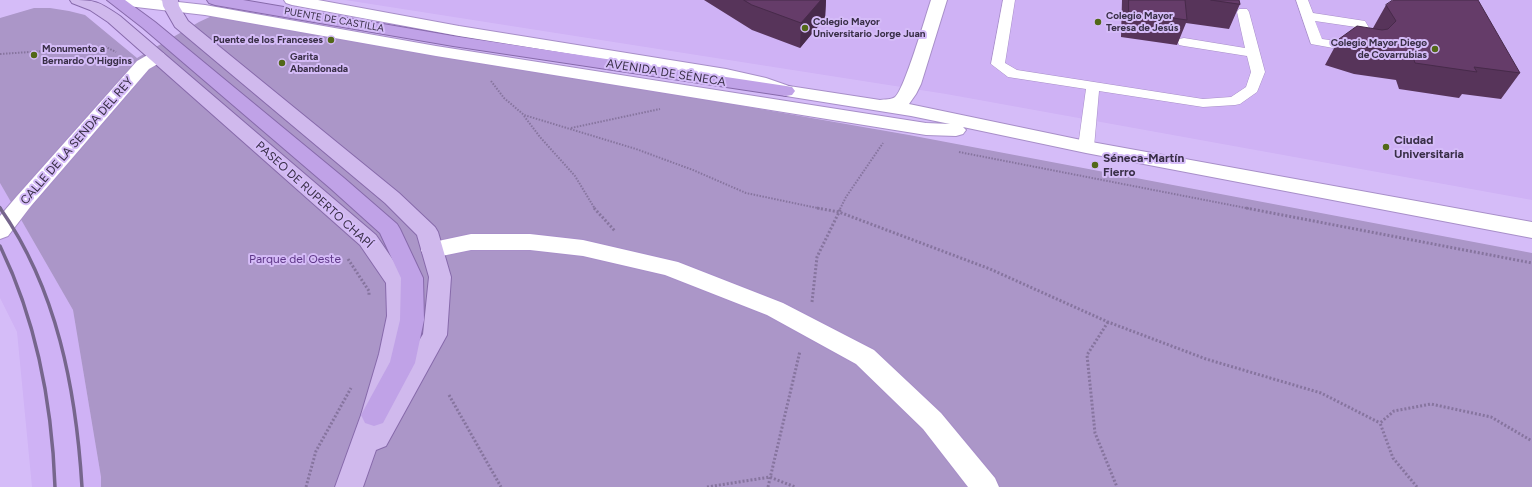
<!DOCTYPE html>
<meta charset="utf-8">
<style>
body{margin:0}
canvas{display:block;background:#d5bcf8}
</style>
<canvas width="1532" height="487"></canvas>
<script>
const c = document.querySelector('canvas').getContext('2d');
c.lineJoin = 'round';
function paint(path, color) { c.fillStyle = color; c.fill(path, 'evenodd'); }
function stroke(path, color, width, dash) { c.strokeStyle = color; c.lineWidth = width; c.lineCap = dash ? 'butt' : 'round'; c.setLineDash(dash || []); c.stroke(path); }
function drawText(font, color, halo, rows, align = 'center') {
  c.font = font + ' Figtree,sans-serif'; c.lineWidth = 4; c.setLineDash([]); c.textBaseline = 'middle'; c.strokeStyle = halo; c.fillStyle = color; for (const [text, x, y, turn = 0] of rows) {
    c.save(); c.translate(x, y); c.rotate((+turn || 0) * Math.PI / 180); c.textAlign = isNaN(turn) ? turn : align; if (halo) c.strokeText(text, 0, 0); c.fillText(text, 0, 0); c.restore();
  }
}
paint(new Path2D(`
 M345,0H1532V200L946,94Z
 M0,183L73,310L101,477V487H32L17,332L0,298Z`), '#cfb2f5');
paint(new Path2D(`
 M34,8H50L69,11L85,15L137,58L199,22L216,14L909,135L1532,253V487H101V477L73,310L0,183V18Z`), '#ab96c8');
const service = new Path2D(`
 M1003,0H1015L1005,63L1017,70L1203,99L1231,97L1246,87L1251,72L1247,56L1184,46L1179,45L1178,42L1179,39L1184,38L1245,48L1237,12L1239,9H1247L1249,12L1265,72L1257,92L1240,104L1235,105L1203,107L1099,91L1094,147L1091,150L1086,152L1081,150L1078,147L1086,89L1008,77L991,64Z
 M1296,0H1308L1313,13L1365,21L1380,46L1372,53L1367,54L1311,44ZM1315,21L1356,27L1366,45L1322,39Z`);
const pedestrian = new Path2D(`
 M471,234H530L583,240L678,262L783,303L874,350L941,413L995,478L999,487H968L923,429L856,364L767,315L665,275L583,256L530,250H471L432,258L424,256L421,250L424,244Z`);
const minor = new Path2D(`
 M157,52L163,53L166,57L163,61L149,69L31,206L8,236L0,239V216L17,196L137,61L151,53Z`);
const secondary = new Path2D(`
 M111,0H160L205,5L436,46L926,123L950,124L911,116L786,96L754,86L726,79L459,36L292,5L286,3L284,0H318L459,26L726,69L766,78L789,86L880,100C885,99 891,100 895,97C904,91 926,15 931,0H947L921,84L916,94L909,104L1086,141L1532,222V238L1086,153L963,127L966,130L963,134L956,136L926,135L436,56L205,15L119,5L113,3Z`);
const primary = new Path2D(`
 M70,0C96,0 98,1 120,16L376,235L408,282L411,316L397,378L423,334L429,277L417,235L385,203L175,27L163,6L162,0H178L179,6L188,21L399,193L435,227L438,232L451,277L447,335L386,446L376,450L363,487H335L361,415L379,354L387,316L386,283L360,245L108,22L90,10L72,3Z`);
const trunk = new Path2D(`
 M107,0H125L155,22L344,178L397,224L400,229L423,278L424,320L415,363L383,423L374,426L365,423L361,415L390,362L400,320L401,278L380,233L330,188L143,28Z
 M207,0H243L453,36L786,86L792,87L795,91L792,95L786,96L453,46L215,5L209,3Z`);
stroke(service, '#a88fc9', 1);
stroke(pedestrian, '#a88fc9', 2);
stroke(minor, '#a88fc9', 2);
stroke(secondary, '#a88fc9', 2);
stroke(primary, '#876aab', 2);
stroke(trunk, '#876aab', 2);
stroke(new Path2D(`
 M0,54L106,47L116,52
 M491,81L504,98L524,115L636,149L693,170L746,193L822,209
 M524,116L540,137L575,176L595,209
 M571,128L660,109
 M959,152L1251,209
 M840,209L846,197L883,143`), '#86749e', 2, [1.5, 1.5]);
stroke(new Path2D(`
 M594,208L615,231
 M817,208L839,212L990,269L1108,322L1206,359L1321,393L1380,423
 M1246,208L1532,263
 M348,259L369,291V296
 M812,302L817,257L841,208
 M1108,322L1087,355L1095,433L1117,487
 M449,395L501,487
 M306,487L316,451L351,388
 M707,487L770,477L795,487
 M768,487L800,351
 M1417,487L1393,458L1380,423L1394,411L1431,404L1491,417L1532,441`), '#86749e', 3, [2, 2]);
paint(service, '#fff');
paint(pedestrian, '#fff');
paint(minor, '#fff');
paint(secondary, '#fff');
paint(primary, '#d0b9ed');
paint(trunk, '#c0a2e7');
stroke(new Path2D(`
 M0,207L1,209`), '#76668c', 2.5);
stroke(new Path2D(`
 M0,208C57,289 76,389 82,487
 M0,246C37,322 52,403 55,487`), '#76668c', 3.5);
paint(new Path2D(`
 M704,0H826L825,18L800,48L752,30Z
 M1122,0H1239L1240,4L1229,29L1186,23L1177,45L1121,37Z
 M1386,5L1520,73L1501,99L1462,94L1459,98L1399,89L1396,80L1354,74L1325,65L1339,39L1373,28Z`), '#57345a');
paint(new Path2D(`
 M821,0H826L825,18L800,48L801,23Z`), '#472a4a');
const building = new Path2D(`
 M744,0H821L801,23L752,5Z
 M1129,0H1185L1187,20L1129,12Z
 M1211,0H1239L1240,4Z
 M1393,0H1478L1520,73L1474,67L1477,72L1415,63L1412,54L1369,48L1339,39L1357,26L1382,30L1388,29L1396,21L1386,5Z`);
paint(building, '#653c69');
stroke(building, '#472a4a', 1);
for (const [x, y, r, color] of [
 [1098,22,4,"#526817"],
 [805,28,4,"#526817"],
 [331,40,4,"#526817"],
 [1435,49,4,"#526817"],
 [34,55,4,"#526817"],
 [282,63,4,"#526817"],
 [1386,147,4,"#526817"],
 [1095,165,4,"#526817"]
]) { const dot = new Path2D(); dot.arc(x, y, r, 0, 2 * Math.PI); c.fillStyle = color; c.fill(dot); stroke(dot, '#d5bcf8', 1.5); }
drawText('bold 10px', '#382e46', '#d5bcf8', [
 ["Colegio Mayor",1106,16],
 ["Teresa de Jesús",1106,28],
 ["Colegio Mayor",813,22],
 ["Universitario Jorge Juan",813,34],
 ["Puente de los Franceses",323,40,"right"],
 ["Colegio Mayor Diego",1427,43,"right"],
 ["de Covarrubias",1427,55,"right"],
 ["Monumento a",42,49],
 ["Bernardo O'Higgins",42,61],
 ["Garita",290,57],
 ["Abandonada",290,69]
], 'left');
drawText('10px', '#382e46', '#d5bcf8', [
 ["PUENTE DE CASTILLA",334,20,10]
]);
drawText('12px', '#382e46', '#d5bcf8', [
 ["AVENIDA DE SÉNECA",666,73,9],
 ["CALLE DE LA SENDA DEL REY",77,141,-49],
 ["PASEO DE RUPERTO CHAPÍ",314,195,42]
]);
drawText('bold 12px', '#382e46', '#d5bcf8', [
 ["Ciudad",1394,140],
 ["Universitaria",1394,154],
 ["Séneca-Martín",1103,158],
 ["Fierro",1103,172]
], 'left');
drawText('12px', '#5f3789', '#d5bcf8', [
 ["Parque del Oeste",295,259]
]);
</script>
